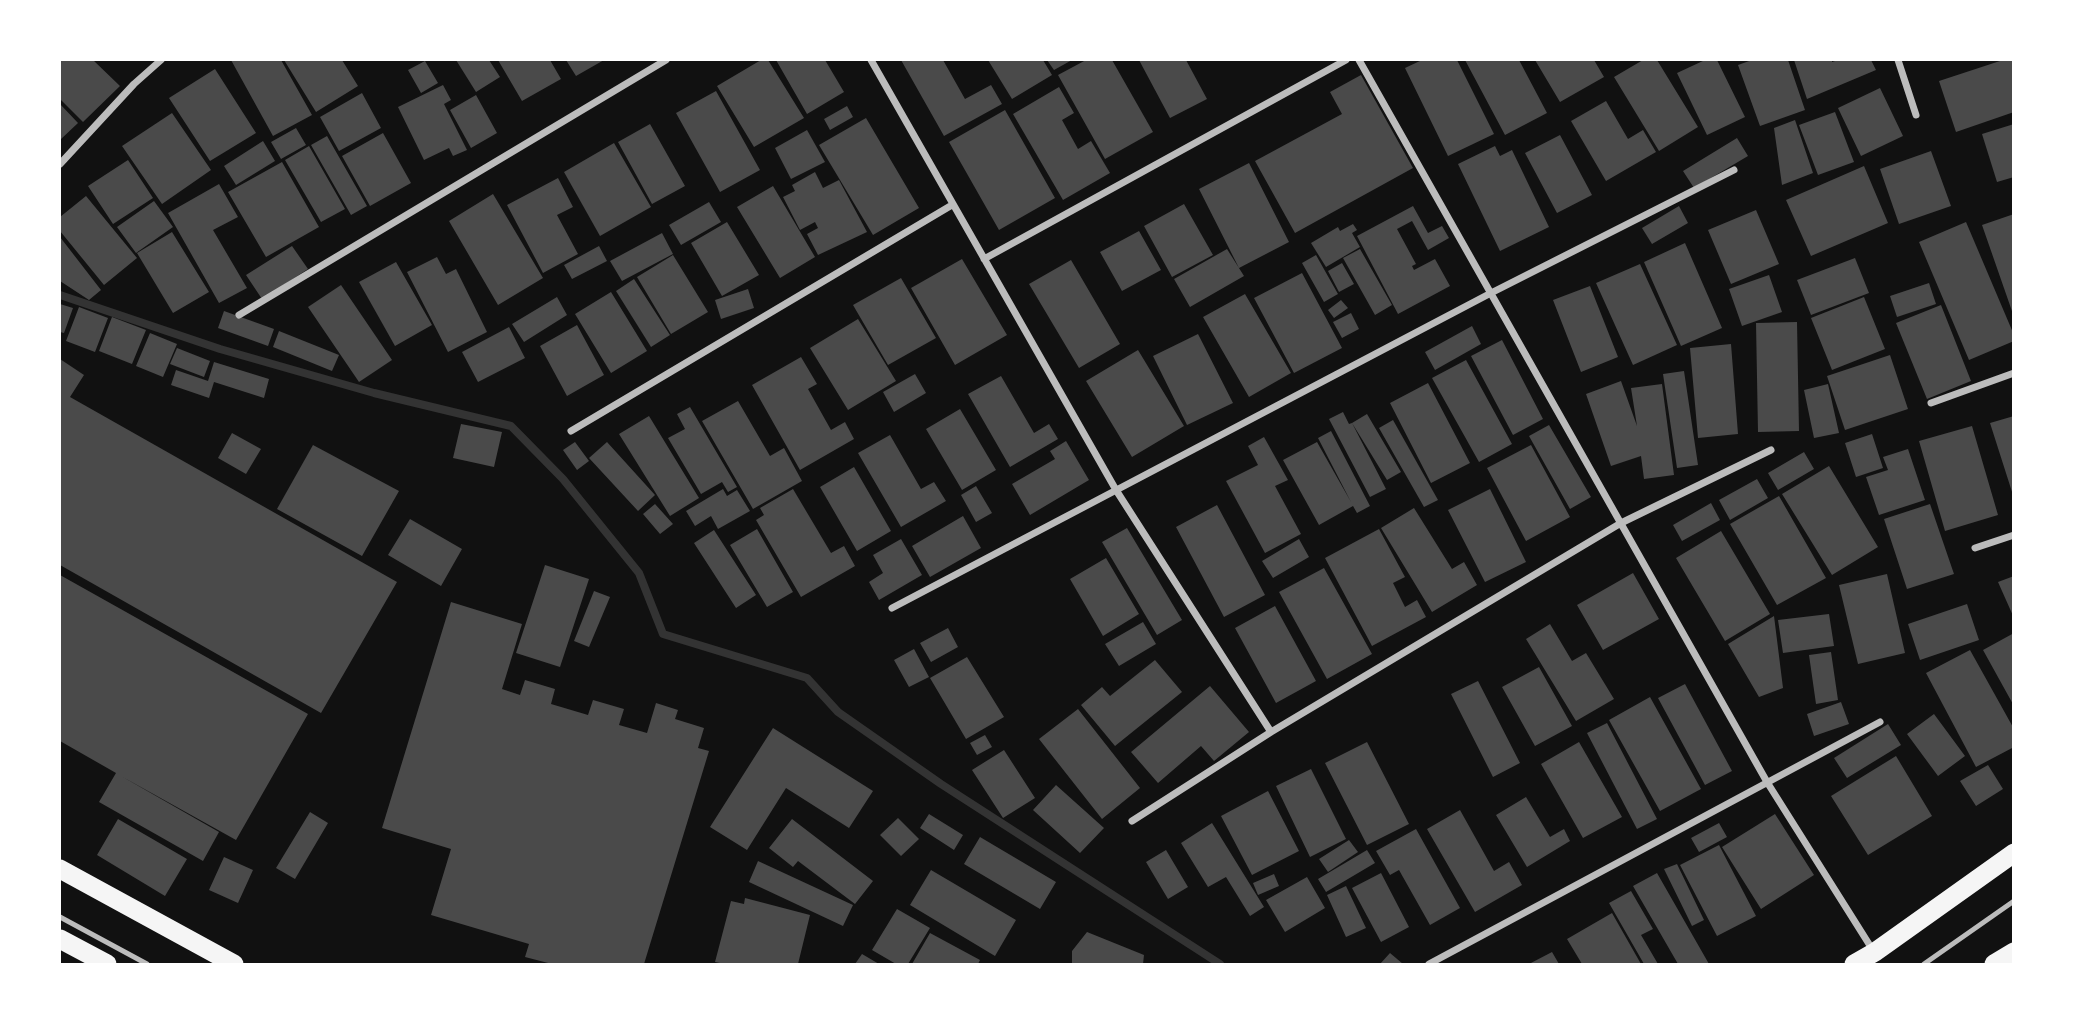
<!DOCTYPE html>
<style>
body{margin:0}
#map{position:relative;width:2073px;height:1024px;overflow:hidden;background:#111;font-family:Poppins,sans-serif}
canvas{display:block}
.frame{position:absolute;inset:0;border:61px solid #fff;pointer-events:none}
</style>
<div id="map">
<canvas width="2073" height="1024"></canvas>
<div class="frame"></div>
</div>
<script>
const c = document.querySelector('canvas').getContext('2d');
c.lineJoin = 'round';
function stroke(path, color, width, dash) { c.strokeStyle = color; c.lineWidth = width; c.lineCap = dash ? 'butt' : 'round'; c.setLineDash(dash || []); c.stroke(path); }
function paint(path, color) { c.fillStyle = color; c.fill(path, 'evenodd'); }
stroke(new Path2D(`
 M60,295L220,349L374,393L511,426L563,479L639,573L663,634L807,678L838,712L941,784L1220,964`), '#333', 8);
paint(new Path2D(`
 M60,60H93L120,86L83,122L60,99Z
 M231,60H281L312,115L273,136Z
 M284,60H342L358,86L316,112Z
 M456,60H489L500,77L476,92Z
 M498,60H550L561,79L522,101Z
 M566,60H604L576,76Z
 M761,60H768L804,118L754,147L717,86Z
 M776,60H825L844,92L807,114Z
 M901,60H943L965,99L991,85L1002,104L944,136Z
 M988,60H1043L1052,75L1012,99Z
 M1047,60H1072L1054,70Z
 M1086,60H1112L1153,132L1105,159L1058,75Z
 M1139,60H1186L1207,99L1170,118Z
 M1422,60H1457L1494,134L1448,156L1405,68Z
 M1465,60H1519L1547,113L1505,135Z
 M1535,60H1594L1604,77L1560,102Z
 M1643,60H1657L1698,127L1659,151L1614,77Z
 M1705,60H1717L1745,117L1707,135L1677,73Z
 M1752,60H1788L1805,110L1760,126L1738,65Z
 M1794,60H1832V62L1838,60H1871L1876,70L1807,99Z
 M2003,60H2014V112L1956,132L1939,81Z
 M425,61L438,83L421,93L408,70Z
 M215,69L256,133L210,161L169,98Z
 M1361,75L1413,168L1295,233L1255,161L1342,114L1330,92Z
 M443,85L451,100L444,104L467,150L453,156L449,148L424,160L398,107Z
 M1059,87L1074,113L1062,120L1078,149L1091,141L1110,173L1063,200L1013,114Z
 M1880,88L1903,136L1861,156L1838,108Z
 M716,91L760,170L720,192L676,113Z
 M362,93L381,128L339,151L320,117Z
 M476,95L497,133L471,148L450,110Z
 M1606,101L1628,139L1643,130L1656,152L1606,181L1571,121Z
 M60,104L78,123L60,140Z
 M847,106L853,117L830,130L824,119Z
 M1005,110L1055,198L999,230L949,142Z
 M1835,112L1854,162L1818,175L1799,125Z
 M172,113L211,170L162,204L122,146Z
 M866,118L919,208L873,235L819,145Z
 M1795,120L1813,173L1782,185L1774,128Z
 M650,124L685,186L652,204L618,142Z
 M2014,124V177L1997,182L1982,134Z
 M296,128L306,145L281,159L271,142Z
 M807,130L825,162L791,179L775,148Z
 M383,133L411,183L370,206L342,156Z
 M1560,135L1592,195L1557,213L1525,153Z
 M327,136L367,206L351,215L311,145Z
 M1737,138L1748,156L1694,188L1683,171Z
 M263,141L275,161L236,185L224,166Z
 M614,143L651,207L600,236L564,172Z
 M309,146L345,209L321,222L285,160Z
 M1495,146L1500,156L1512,150L1549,227L1500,251L1458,164Z
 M1931,151L1951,206L1899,224L1880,169Z
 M128,160L153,198L113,224L88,186Z
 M282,162L319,227L266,257L228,192Z
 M1249,163L1289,242L1239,268L1199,189Z
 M1864,166L1888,223L1811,256L1786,200Z
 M815,172L823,188L839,180L867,232L818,255L807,234L818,228L815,222L800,230L783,197L795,191L792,185Z
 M558,178L573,207L557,215L578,254L543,273L507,205Z
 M219,184L238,217L213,230L247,288L219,303L168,213Z
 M773,186L815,257L780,278L737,207Z
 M493,194L543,278L498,305L449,221Z
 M86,196L137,258L104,285L60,231V217Z
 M154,201L173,227L136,253L117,227Z
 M709,202L721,222L681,245L669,225Z
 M1184,204L1213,255L1172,277L1144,226Z
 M1413,206L1428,233L1442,226L1449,238L1428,250L1412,221L1397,229L1416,264L1412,266L1414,270L1435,259L1450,286L1398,314L1357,236Z
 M1679,206L1688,223L1652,244L1642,228Z
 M1756,210L1779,264L1731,284L1708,230Z
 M2014,214V314H2013L1982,225Z
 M727,222L759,275L722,296L691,243Z
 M1966,222L2014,335V341L1969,360L1919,242Z
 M1353,224L1357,230L1352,233L1360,247L1326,267L1311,243L1338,227L1340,231Z
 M1139,231L1161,270L1122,291L1100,252Z
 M172,232L209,292L173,313L137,253Z
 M662,233L673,254L622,281L610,261Z
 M60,237L101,290L89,300L60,281Z
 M1685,243L1722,328L1681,346L1644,262Z
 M292,246L308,269L262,299L246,275Z
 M599,246L607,261L572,279L564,265Z
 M1227,249L1244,276L1190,307L1174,279Z
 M1360,249L1392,305L1375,315L1343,258Z
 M673,255L708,312L671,334L637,277Z
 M1316,255L1338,294L1324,302L1302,263Z
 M437,257L446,274L456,269L487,332L448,352L407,272Z
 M1855,258L1869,293L1811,315L1797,280Z
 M962,259L1007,335L955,365L911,288Z
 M1071,260L1120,344L1079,368L1029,284Z
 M396,262L432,325L395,346L359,282Z
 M1342,263L1354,284L1339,292L1328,271Z
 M1640,264L1677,345L1633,365L1596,283Z
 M1302,273L1342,348L1294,373L1254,298Z
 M1769,275L1782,312L1742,326L1729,289Z
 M901,278L936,338L888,365L853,305Z
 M634,279L670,335L651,347L616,291Z
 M1929,283L1936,304L1897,317L1890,296Z
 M341,285L392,360L359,382L308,307Z
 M1590,286L1618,357L1581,372L1553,300Z
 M748,289L754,308L721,319L715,300Z
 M611,292L647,351L611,373L575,314Z
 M1245,294L1291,373L1249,397L1203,317Z
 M557,297L567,315L524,342L512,324Z
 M1864,297L1885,349L1832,370L1811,318Z
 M1341,300L1348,308L1334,318L1328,310Z
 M60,304L73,308L64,333L60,332Z
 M1941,305L1971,381L1927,399L1896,323Z
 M79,307L108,318L95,352L66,341Z
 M224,311L274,329L268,346L218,328Z
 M1351,313L1359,329L1342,338L1333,322Z
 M112,317L146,330L132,364L99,351Z
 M858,319L896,381L848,410L810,348Z
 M1797,322L1799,431L1758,432L1756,323Z
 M577,325L604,375L567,396L540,346Z
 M1472,326L1481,344L1435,370L1425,352Z
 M509,327L525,358L478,382L462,352Z
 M279,331L339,355L332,371L273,347Z
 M150,333L177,344L163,377L136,366Z
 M1198,334L1233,403L1187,425L1153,356Z
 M1502,340L1543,419L1513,435L1471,356Z
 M1731,344L1738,434L1698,438L1690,348Z
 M177,348L210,361L204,377L170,364Z
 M1138,350L1184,426L1132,457L1086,381Z
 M1890,355L1908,409L1845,430L1827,376Z
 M801,357L817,384L808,389L831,430L845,422L854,439L800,470L752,385Z
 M60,359L84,375L70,397L397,582L321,713L60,565Z
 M1466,360L1512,444L1479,462L1432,378Z
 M214,362L269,379L264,398L214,382L209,398L171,385L176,370L208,381Z
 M1684,371L1698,465L1677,468L1663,374Z
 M915,374L926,393L894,412L883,392Z
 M1001,376L1034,433L1049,424L1058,439L1010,467L968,394Z
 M1621,381L1637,426L1631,388L1662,384L1674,475L1644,479L1641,456L1611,466L1586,394Z
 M1428,383L1470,463L1431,483L1390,403Z
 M1828,384L1839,433L1814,438L1804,390Z
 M738,401L770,456L784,448L802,481L753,509L702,421Z
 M690,407L737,487L728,492L722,482L701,494L668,438L685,429L677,414Z
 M960,409L996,470L962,490L926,429Z
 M1343,412L1349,424L1352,423L1386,489L1370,497L1329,419Z
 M1367,414L1401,472L1387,480L1352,423Z
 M649,416L699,498L670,516L619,434Z
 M2014,416V494L2013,495L1990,423Z
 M1393,420L1438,500L1424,507L1379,428Z
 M461,424L502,432L494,467L453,458Z
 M1549,425L1591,497L1570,509L1529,436Z
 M1972,426L1998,515L1945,531L1919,441Z
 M1331,431L1370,506L1357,513L1353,506L1319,525L1283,460L1317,442L1351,502L1318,438Z
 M232,433L261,449L246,474L218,458Z
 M1872,434L1883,468L1856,477L1845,443Z
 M890,435L921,489L934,482L946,501L901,527L858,453Z
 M1264,437L1288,480L1275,486L1301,534L1265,553L1226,481L1258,465L1248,446Z
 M1066,441L1089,480L1030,515L1012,484L1055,459L1050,451Z
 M575,442L589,461L577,470L563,450Z
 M607,442L655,495L638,511L589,458Z
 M313,445L399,491L362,556L277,509Z
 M1531,445L1570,517L1526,541L1487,468Z
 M1908,449L1925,500L1879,515L1866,477L1888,470L1883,457Z
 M1804,452L1814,469L1778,490L1768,473Z
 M1829,466L1878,547L1832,575L1782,494Z
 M854,467L891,531L857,551L820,487Z
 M1757,479L1768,498L1730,520L1719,500Z
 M976,486L992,513L976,522L961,495Z
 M723,489L727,496L737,490L750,511L718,529L711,516L695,526L686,511Z
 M793,489L831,553L844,546L855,566L801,597L756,520L764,515L760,508Z
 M1490,489L1526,562L1485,582L1448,510Z
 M1779,496L1826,578L1777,605L1730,524Z
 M1711,503L1720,520L1682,541L1673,525Z
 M655,504L673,524L660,534L643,514Z
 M1930,504L1954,574L1907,589L1884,519Z
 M1217,505L1265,595L1224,617L1176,527Z
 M1414,508L1452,569L1464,562L1477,585L1432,612L1381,528Z
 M963,516L981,548L930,577L912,546Z
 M410,519L462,549L441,586L388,555Z
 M1127,528L1182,620L1157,635L1102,542Z
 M757,529L793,592L767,607L730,545Z
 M1379,529L1405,577L1393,583L1405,607L1417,600L1426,617L1372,646L1325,558Z
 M714,530L756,595L736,608L694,543Z
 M1721,531L1770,614L1725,641L1676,558Z
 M901,539L922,575L879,600L869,582L883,573L873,555Z
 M1299,539L1309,557L1273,578L1262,561Z
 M1106,558L1139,614L1103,636L1070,579Z
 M545,565L589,579L560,667L516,653Z
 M1324,568L1372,654L1327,679L1279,592Z
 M1633,573L1659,619L1603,650L1577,605Z
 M1887,574L1905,653L1858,664L1839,585Z
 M60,575L308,714L236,840L121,776L219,832L203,861L99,802L116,773L60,741Z
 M2014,576V618L1998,582Z
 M594,591L610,597L589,647L574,641Z
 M451,602L522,624L502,689L520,695L525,680L555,689L551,704L588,715L593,700L624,709L619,725L647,733L656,703L678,710L675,719L704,728L698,748L709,751L644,964H552L525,957L529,944L431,915L451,849L382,828Z
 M1967,604L1979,640L1920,660L1908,624Z
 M1275,606L1316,681L1276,703L1235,628Z
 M1829,614L1834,646L1783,653L1778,620Z
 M1774,616L1783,688L1759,697L1728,644Z
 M1143,622L1156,644L1119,666L1105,644Z
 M1550,624L1572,661L1586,653L1614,699L1576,721L1526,639Z
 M948,628L958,647L931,662L920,643Z
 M2014,633V706L1983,650Z
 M914,649L929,677L909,687L894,660Z
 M1970,650L2014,729V747L1976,767L1926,673Z
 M1831,652L1838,700L1816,704L1809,655Z
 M967,657L1004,717L966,739L930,678Z
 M1155,660L1182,692L1115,746L1081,705L1102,687L1110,696Z
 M1539,667L1572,726L1535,746L1502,687Z
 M1478,681L1520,763L1493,777L1451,694Z
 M1685,684L1732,771L1705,785L1658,698Z
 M1210,686L1249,732L1214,761L1201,746L1158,783L1131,752Z
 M1650,697L1701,789L1660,811L1609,720Z
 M1841,702L1849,724L1814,736L1807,714Z
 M1078,709L1140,788L1102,819L1039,739Z
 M1934,714L1965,756L1938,776L1907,734Z
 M1607,723L1657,819L1637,829L1587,733Z
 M1888,724L1901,745L1847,778L1834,758Z
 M773,728L873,791L849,828L786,788L747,850L710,827Z
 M985,735L992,747L977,755L970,743Z
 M1367,742L1409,824L1367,845L1325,763Z
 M1579,742L1622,817L1583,838L1541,764Z
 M1004,750L1035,798L1003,818L972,770Z
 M1896,756L1932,816L1868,855L1831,796Z
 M1988,765L2003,789L1976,806L1960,781Z
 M1311,769L1346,839L1310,857L1276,786Z
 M1056,785L1104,828L1080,853L1033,810Z
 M1268,791L1299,851L1252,875L1221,816Z
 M1526,797L1550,837L1564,829L1570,841L1527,867L1496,815Z
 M1460,810L1494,871L1509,862L1522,885L1475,912L1427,829Z
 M310,812L328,823L295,879L276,868Z
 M929,814L963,835L954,850L920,828Z
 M1775,814L1814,875L1761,909L1722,847Z
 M898,818L919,839L901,856L880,835Z
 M118,819L187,859L165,896L97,855Z
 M792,819L873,881L855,904L798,861L793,867L769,848Z
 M1212,823L1264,907L1250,916L1226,877L1208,887L1181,843Z
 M1719,823L1727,837L1699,852L1691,838Z
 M1416,829L1460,908L1430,925L1399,870L1390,875L1376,851Z
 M980,837L1056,882L1040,909L964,864Z
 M1349,840L1358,852L1328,872L1319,859Z
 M1719,845L1756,916L1717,936L1680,865Z
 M1166,850L1188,887L1168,899L1146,862Z
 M1367,850L1375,863L1326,892L1318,879Z
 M224,857L253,870L238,903L209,890Z
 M758,861L853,905L843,926L749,882Z
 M1677,864L1704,920L1692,926L1664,869Z
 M931,870L1016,920L995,956L910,905Z
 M1381,873L1409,927L1381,942L1352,888Z
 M1657,873L1709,964H1678L1633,886Z
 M1274,874L1279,886L1258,895L1253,883Z
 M1307,877L1325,908L1285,932L1266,900Z
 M1346,886L1366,928L1346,937L1327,895Z
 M1631,891L1653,929L1641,935L1658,964H1644L1609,903Z
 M745,898L810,915L798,964H725L715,962L731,901L744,904Z
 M897,909L930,928L908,964H896L872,950Z
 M1612,913L1641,964H1582L1567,939Z
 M1087,932L1144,955L1143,964H1072V951Z
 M930,933L980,960L978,964H912Z
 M1552,952L1559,964H1529Z
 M1390,953L1403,964H1380Z
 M862,954L879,964H855Z`), '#4a4a4a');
stroke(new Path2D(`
 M60,917L147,964
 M1924,964L2014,901`), '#bcbcbc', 5);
stroke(new Path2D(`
 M871,60L1116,490L1271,732
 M1359,60L1767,782L1874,952
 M1898,60L1916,115
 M60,164L134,84L161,60
 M984,259L1346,60
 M239,315L666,60
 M1931,403L2014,373
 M571,431L952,205
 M1975,548L2014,535
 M892,608L1491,293L1734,170
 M1132,821L1271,732L1621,523L1771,450
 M1429,964L1880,722`), '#bcbcbc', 7);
stroke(new Path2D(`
 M60,869L234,964
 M60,939L107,964
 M1854,964L1875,952L2014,853
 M1994,964L2014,952`), '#f5f5f5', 19);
</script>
